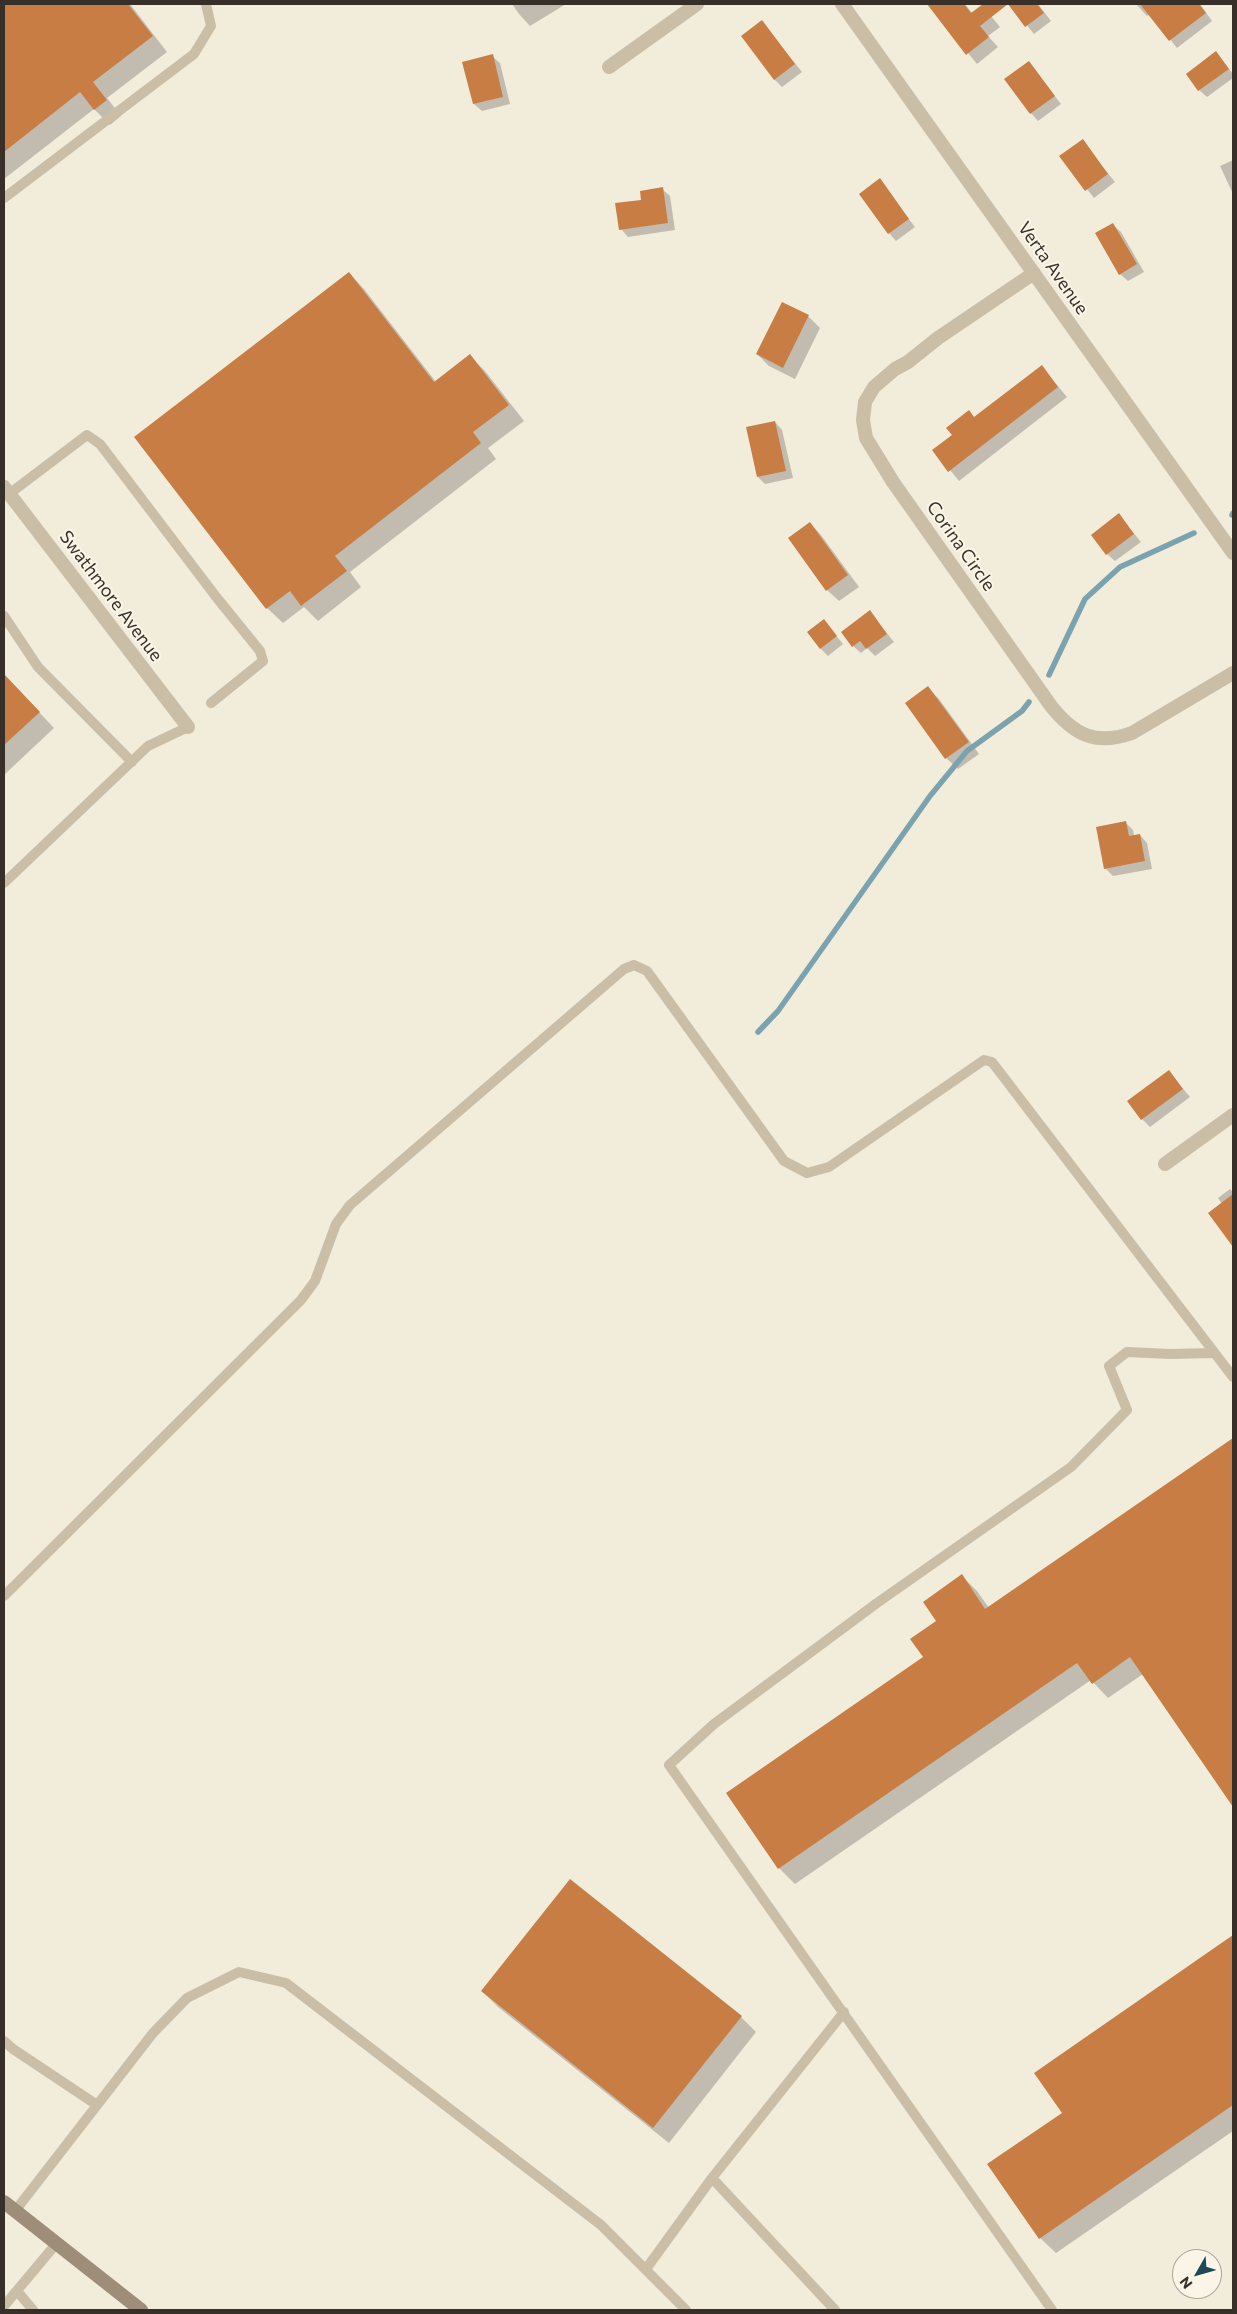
<!DOCTYPE html>
<style>
body{margin:0}
#map{position:relative;width:1237px;height:2314px;overflow:hidden;background:#f2ecdb;font-family:Commissioner,sans-serif}
canvas{display:block}
.frame{position:absolute;inset:0;border:5px solid #372f28;pointer-events:none}
.north{position:absolute;left:1172px;top:2249px;width:50px;height:50px;box-sizing:border-box;background:#faf5e7;border:1px solid #aca69b;border-radius:50%;rotate:232deg;font-size:14px;font-weight:700;line-height:20px;text-align:center;color:#372f28}
.north::after{content:'';display:block;margin:auto;width:18px;height:22px;background:#1d4958;clip-path:polygon(50% 0,100% 100%,50% 72%,0 100%)}
</style>
<div id="map">
<canvas width="1237" height="2314"></canvas>
<div class="frame"></div>
<div class="north">N</div>
</div>
<script>
const c = document.querySelector('canvas').getContext('2d');
c.lineJoin = 'round';
function paint(path, color) { c.fillStyle = color; c.fill(path, 'evenodd'); }
function stroke(path, color, width, dash) { c.strokeStyle = color; c.lineWidth = width; c.lineCap = dash ? 'butt' : 'round'; c.setLineDash(dash || []); c.stroke(path); }
function drawText(font, color, halo, rows, align = 'center') {
  c.font = font + ' Commissioner,sans-serif'; c.lineWidth = 4; c.setLineDash([]); c.textBaseline = 'middle'; c.strokeStyle = halo; c.fillStyle = color; for (const [text, x, y, turn = 0] of rows) {
    c.save(); c.translate(x, y); c.rotate((+turn || 0) * Math.PI / 180); c.textAlign = isNaN(turn) ? turn : align; if (halo) c.strokeText(text, 0, 0); c.fillText(text, 0, 0); c.restore();
  }
}
paint(new Path2D(`
 M4,4H130L167,52L107,98L121,116L110,125L94,109L4,179Z
 M512,4H566L530,26L519,14Z
 M928,4H965L972,13L991,16L1000,27L988,36L998,47L977,64Z
 M1009,4H1038L1051,21L1034,34Z
 M1136,4H1200L1212,21L1177,48L1150,14L1147,16Z
 M762,22L802,72L782,87L774,79Z
 M1216,53L1233,74V78L1207,97L1199,90Z
 M492,56L500,63L510,104L482,111L474,104L464,63Z
 M1029,63L1061,104L1038,121L1031,113Z
 M1082,141L1115,182L1094,198L1061,156Z
 M1233,160V194L1220,166Z
 M879,180L915,227L896,241L889,233Z
 M662,189L670,196L675,230L628,237L621,229L643,201Z
 M1113,225L1121,232L1144,272L1128,281L1120,274Z
 M349,273L364,289L436,382L470,356L485,371L524,421L488,448L496,459L350,572L361,587L318,621L304,607L283,623L267,608L136,437Z
 M808,316L820,328L795,379L769,366L757,354Z
 M1042,367L1067,397L959,481L934,450L954,435L969,412L975,418Z
 M775,422L782,430L793,478L765,484L758,477Z
 M1119,515L1141,542L1115,561L1107,554Z
 M810,523L821,535L859,587L839,601L827,590L790,538Z
 M870,612L894,642L875,656L867,648L861,653L853,646Z
 M824,621L843,644L828,656L820,648Z
 M4,675L54,728L4,775Z
 M928,688L939,699L979,754L958,769L946,758Z
 M1126,823L1133,830L1134,836L1140,835L1147,843L1152,869L1113,876L1105,868Z
 M1169,1072L1190,1097L1150,1127L1142,1119Z
 M1230,1189L1233,1192V1243L1227,1237L1222,1204L1218,1198Z
 M1233,1440V1805L1143,1674L1108,1698L1091,1680L795,1884L779,1868L727,1793L924,1658L938,1622L962,1576L977,1591L989,1608Z
 M1233,1937V2131L1056,2253L1040,2238L1063,2113L1036,2073Z
 M482,1991L741,2017L756,2032L669,2143L498,2007Z`), '#0003');
stroke(new Path2D(`
 M1232,515L1233,513
 M1049,675L1085,599L1120,567L1194,533
 M758,1032L778,1011L930,796L967,751L1022,711L1029,702`), '#7aa3af', 5.5);
paint(new Path2D(`
 M4,4H128L153,36L93,82L107,100L94,110L80,92L4,152Z
 M927,4H964L971,13L983,4H1037L1044,13L1025,27L1008,4L980,26L989,37L966,55Z
 M1140,4H1199L1206,13L1169,41Z
 M762,20L795,64L774,80L741,36Z
 M1216,51L1229,69L1198,91L1186,74Z
 M493,54L503,97L473,104L462,62Z
 M1029,61L1055,96L1030,114L1004,79Z
 M1083,139L1108,174L1085,191L1059,156Z
 M880,178L909,219L888,234L859,194Z
 M663,187L668,223L619,230L615,203L641,200L640,191Z
 M1113,223L1137,264L1119,275L1095,233Z
 M349,272L434,382L470,354L509,405L473,432L481,443L335,556L347,571L301,606L290,591L266,609L134,437Z
 M782,302L809,315L783,368L756,354Z
 M1042,365L1058,387L948,472L932,450L952,435L946,428L969,410L974,417Z
 M775,421L786,471L757,477L746,427Z
 M1119,513L1134,534L1106,555L1091,535Z
 M810,522L848,575L826,591L788,538Z
 M870,610L887,634L866,649L860,641L852,647L841,632Z
 M824,619L837,636L820,649L807,632Z
 M4,674L40,712L4,745Z
 M928,686L969,742L945,759L905,703Z
 M1126,821L1129,836L1140,834L1145,861L1104,869L1096,827Z
 M1169,1070L1183,1089L1141,1120L1127,1101Z
 M1233,1194V1247L1208,1213Z
 M1233,1438V1807L1130,1657L1092,1684L1077,1663L778,1869L726,1793L923,1657L910,1639L936,1621L923,1602L962,1574L985,1609Z
 M570,1879L742,2016L653,2128L481,1991Z
 M1233,1935V2105L1039,2239L987,2164L1062,2113L1034,2073Z`), '#c77d44');
stroke(new Path2D(`
 M4,198L194,54L211,26L206,4
 M9,494L87,435L100,444L217,598L260,651L263,661L211,703
 M4,616L38,667L132,762
 M4,883L148,746L188,727
 M4,1596L301,1300L315,1281L336,1224L350,1205L624,969L634,965L647,971L784,1161L807,1173L829,1167L984,1060L992,1062L1233,1377
 M4,2041L13,2049L97,2105
 M712,2178L835,2310
 M15,2211L153,2033L187,1998L239,1972L286,1983L601,2225L686,2310
 M646,2269L712,2178L844,2012
 M17,2291L33,2310
 M4,2306L56,2244
 M1052,2310L669,1765L714,1724L877,1603L1071,1467L1127,1410L1109,1366L1127,1352L1170,1354L1214,1353`), '#cabea7', 10);
stroke(new Path2D(`
 M842,4L1233,553
 M609,67L697,4
 M1034,273L938,338L908,362L895,369L874,387L865,402L863,420L866,438L893,482L1051,706C1074,735 1096,746 1132,733L1233,673
 M4,487L188,727
 M1165,1164L1233,1115`), '#cabea7', 14);
stroke(new Path2D(`
 M4,2202L141,2310`), '#9e8d78', 14);
drawText('18px', '#372f28', '#faf5e7', [
 ["Verta Avenue",1053,268,55],
 ["Corina Circle",961,546,55],
 ["Swathmore Avenue",111,596,53]
]);
</script>
